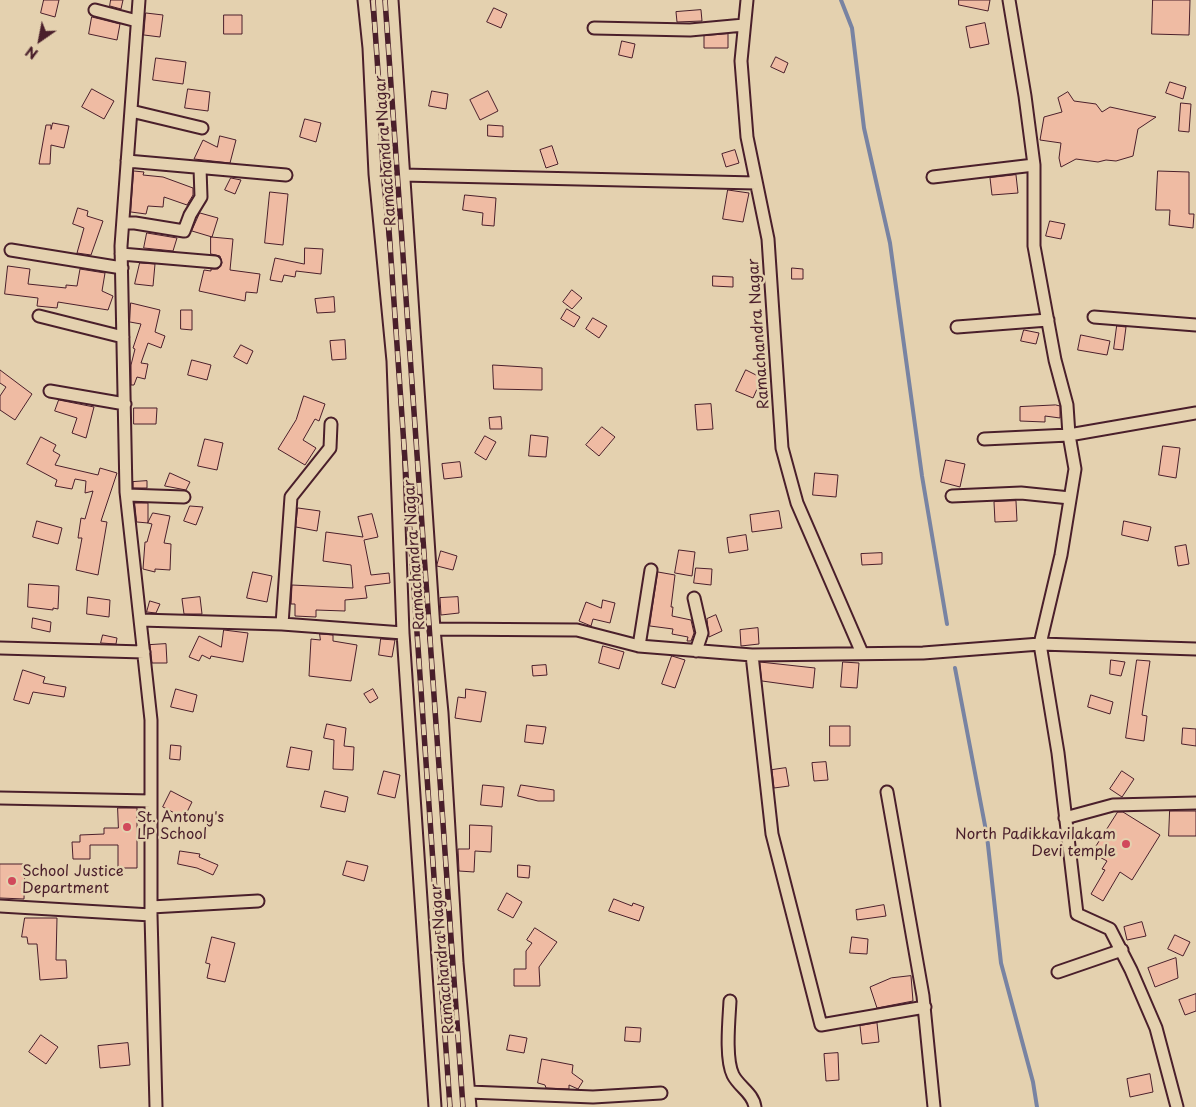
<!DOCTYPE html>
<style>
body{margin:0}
#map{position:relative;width:1196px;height:1107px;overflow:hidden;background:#e4d1af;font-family:"Playpen Sans",sans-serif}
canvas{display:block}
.north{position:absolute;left:15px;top:15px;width:50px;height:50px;-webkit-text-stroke:4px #e4d1af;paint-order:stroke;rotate:213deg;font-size:14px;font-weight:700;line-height:20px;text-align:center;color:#4a1f2b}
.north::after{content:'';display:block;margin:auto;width:18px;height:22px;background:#4a1f2b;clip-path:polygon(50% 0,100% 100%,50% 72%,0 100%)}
</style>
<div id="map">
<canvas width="1196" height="1107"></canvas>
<div class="north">N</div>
</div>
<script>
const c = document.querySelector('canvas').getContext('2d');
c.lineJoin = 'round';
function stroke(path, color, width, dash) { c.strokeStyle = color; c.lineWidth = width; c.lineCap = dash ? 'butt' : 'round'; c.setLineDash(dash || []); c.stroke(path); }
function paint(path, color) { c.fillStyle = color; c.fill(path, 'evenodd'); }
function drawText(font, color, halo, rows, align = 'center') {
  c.font = font + ' "Playpen Sans",sans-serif'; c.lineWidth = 5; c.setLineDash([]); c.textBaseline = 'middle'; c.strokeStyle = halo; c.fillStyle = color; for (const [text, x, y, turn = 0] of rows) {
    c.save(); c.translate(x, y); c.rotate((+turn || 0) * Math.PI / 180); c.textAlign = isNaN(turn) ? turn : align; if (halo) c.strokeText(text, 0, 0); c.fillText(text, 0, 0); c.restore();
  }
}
stroke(new Path2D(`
 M841,0L852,28L864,128L890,243L922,476L947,624
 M955,668L987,836L1001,963L1033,1082L1037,1107`), '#7883a2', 4);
const building = new Path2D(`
 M44,0H59L55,17L41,13Z
 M111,0H123L121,9L110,6Z
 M959,0H990L988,11L959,5Z
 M1153,0H1190L1189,35L1152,34Z
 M494,8L507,14L501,28L487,22Z
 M701,10L702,21L677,22L676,12Z
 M146,13L163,15L160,37L144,35Z
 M224,15H242V34H224Z
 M92,17L120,24L117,40L89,34Z
 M985,23L989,44L970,48L966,27Z
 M728,34V48H704V36Z
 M622,41L635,44L632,58L619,55Z
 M776,57L788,63L784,73L771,67Z
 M156,58L186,62L183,84L153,80Z
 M1170,82L1186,87L1183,99L1166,93Z
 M92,89L114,101L104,119L82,107Z
 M188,89L210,92L208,111L185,108Z
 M432,91L448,94L446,109L429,106Z
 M488,91L498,111L480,120L470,100Z
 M1068,92L1074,101L1096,104L1102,112L1110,107L1156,117L1138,129L1133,156L1116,161L1106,160L1098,162L1076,159L1061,167L1059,158L1061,143L1040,140L1044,117L1062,112L1058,98Z
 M1181,103L1191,104L1189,132L1179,131Z
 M305,119L321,123L316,142L300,137Z
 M53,123L69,126L64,148L51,145L50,164H39L46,125H51V129Z
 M488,125L503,126V137L488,136Z
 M220,136L236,140L230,163L194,159L203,140L217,147Z
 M552,146L558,164L546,168L540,150Z
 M735,150L739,163L726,167L722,154Z
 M134,171L144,172L143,175L163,177L193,188V195L187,205L164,197L163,207L148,206L146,214L131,212Z
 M1158,171L1189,172V214H1194L1193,228L1169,225L1170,210H1156Z
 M1016,175L1018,193L992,195L990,178Z
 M231,178L241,180L235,194L225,190Z
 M728,190L749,193L743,222L723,219Z
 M270,192L288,194L283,245L265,243Z
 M465,195L496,198L494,226L482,225L483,213L463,210Z
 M78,208L88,211L87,216L103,221L91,255L77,253L84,228L73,224Z
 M200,213L218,218L212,237L192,231Z
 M1050,221L1065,224L1061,239L1046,236Z
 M147,233L177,238L173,251L144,248Z
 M211,237L233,239L230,270L260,274L257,293L246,292L245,301L199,291L204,270L211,271V269H218L222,263L220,256L211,254Z
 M305,248L323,249L321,274L296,271L295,277L284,275L282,282L270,280L275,258L304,264Z
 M140,263L155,264L153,286L135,284Z
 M8,266L30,269L28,284L66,288V285L77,286L80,269L105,273L102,291L113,296L108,310L58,302L57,308L37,306L38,298L5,294Z
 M792,268L803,269V279H792Z
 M713,276L733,277V287L713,286Z
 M572,290L582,298L572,309L563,302Z
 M334,297L335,312L317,313L315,299Z
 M131,303L160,310L155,332L165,336L161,348L148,343L141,363L148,364L145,379L137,377L134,385H131V365L135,349L133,348L141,324L130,322Z
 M567,309L580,317L574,327L561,319Z
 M181,310H192V330L181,329Z
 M593,318L607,326L599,338L586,329Z
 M1117,326L1126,327L1123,350L1114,349Z
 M1024,330L1039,333L1036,344L1021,341Z
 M1081,335L1110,341L1107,355L1078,350Z
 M345,340L346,359L332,360L330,341Z
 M241,345L253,351L247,364L234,357Z
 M192,360L211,365L207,380L188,375Z
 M493,365L542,368V390L494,389Z
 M0,370L32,394L15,420L0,410V396L6,387L0,383Z
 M746,370L762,378L753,398L736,391Z
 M304,396L325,404L319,421L315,419L303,440L316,448L305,465L278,449L296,420Z
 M59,400L94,407L86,438L72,433L77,418L55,411Z
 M711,404L713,429L697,430L695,405Z
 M1056,405L1060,406V418L1045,416V422L1020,421V407Z
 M134,408H157L156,424H134Z
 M501,417L502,429H490L489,418Z
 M602,427L615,437L599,456L586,445Z
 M531,435L548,437L546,457L529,456Z
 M485,436L496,442L486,460L475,453Z
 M41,437L56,445L53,451L60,455L55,465L98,475L100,468L117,473L101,521L107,522L98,575L76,570L82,538H78L81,518L85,519L93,491L85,493L86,481L75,479L72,489L55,486L57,480L27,464Z
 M205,439L223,443L217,470L198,466Z
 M1163,446L1180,448L1176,478L1159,475Z
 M946,460L965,464L960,487L941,482Z
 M460,462L462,477L444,479L442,464Z
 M170,473L190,482L186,490L165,486Z
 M815,473L838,475L836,497L813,495Z
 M147,481V488H133V482Z
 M1016,501L1017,521L995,522L994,502Z
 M135,503H148V523L137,522Z
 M190,506L203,507L196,525L184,521Z
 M298,508L320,511L317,531L296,527Z
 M779,511L782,528L752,532L750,515Z
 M153,513L170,516L164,543L171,544L170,570L155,569V572L143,569L145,542H147L152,524L148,523Z
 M372,514L378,537L364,540L371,575L389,573L390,583L365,586L367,598L345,600V611L316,610V617L295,616V604H291L292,585L353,588L351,565L323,561L326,532L363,537L358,517Z
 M37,521L62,528L58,544L33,537Z
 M1124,521L1151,527L1148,541L1122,535Z
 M746,535L748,550L729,553L727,538Z
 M1186,545L1189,564L1178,566L1175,547Z
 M679,550L695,552L692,576L675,573Z
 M441,551L457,556L453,570L437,566Z
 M882,553V564L862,565L861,554Z
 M696,568L712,569L711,585L694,583Z
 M253,572L272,576L267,602L247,598Z
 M658,572L675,575L671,607H673L672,616L691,620L694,633L691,641H687L688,637L672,634L673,629L650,626Z
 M29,584L59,586L58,609L53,608V610L28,607Z
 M88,597L110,600L109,617L87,614Z
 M200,597L202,614H184L182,599Z
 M458,597L459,613L441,615L440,598Z
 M603,600L615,603L610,623L593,619L591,626L579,621L586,602L601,608Z
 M150,601L160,604L156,613L147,612Z
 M716,615L722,631L709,637L707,619Z
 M33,618L51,622L50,632L32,628Z
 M758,628L759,644L741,646L740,630Z
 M224,630L248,633L243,662L211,656L210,659L202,655L199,661L189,657L199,636L221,647Z
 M320,634L333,635V641L357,645L351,681L309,676L311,639L320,640Z
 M103,635L117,638L116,644L101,643Z
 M381,639L395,640L392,657L379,655Z
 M166,644L167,663H152L150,645Z
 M603,646L624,652L619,669L599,663Z
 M672,656L685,660L675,688L662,684Z
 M1111,660L1125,662L1121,676L1110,674Z
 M1137,660L1150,661L1142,715L1147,716L1144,741L1126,738Z
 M760,662L815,668L813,688L762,681Z
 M843,662L859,663L857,688L841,687Z
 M546,665L547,675L533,676L532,666Z
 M23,670L45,677L43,683L66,687L64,697L33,692L29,704L14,700Z
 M176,689L197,695L193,712L171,707Z
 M373,689L378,698L370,703L364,694Z
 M466,689L486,692L481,722L455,718L458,697L465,698Z
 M1091,695L1113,702L1110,714L1088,707Z
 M327,724L346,728L344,746L354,747L353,770L333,769L334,740L324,738Z
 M527,725L546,727L543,744L525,742Z
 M830,726H850V746H830Z
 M1183,728L1196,729V746L1182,744Z
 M171,745L181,746L180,760L170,759Z
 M291,747L312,751L309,770L287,767Z
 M826,762L828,780L814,781L812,763Z
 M786,768L789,786L774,788L772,770Z
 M384,771L400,775L395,798L378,794Z
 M1122,771L1134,779L1122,797L1110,789Z
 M483,785L504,787L502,807L481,805Z
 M521,785L554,790V801H538L518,796Z
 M171,791L192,802L184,818L163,807Z
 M325,791L348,797L345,812L321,807Z
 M118,808H137V868H118V845H90V859H73L72,842H80V835L104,834V828H118Z
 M1170,811H1196V836H1169Z
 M1118,812H1123L1160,835L1132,880L1120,872L1103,901L1091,894L1105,870L1102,869L1107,861L1092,853Z
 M470,825L492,826L491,852L475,851L474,872L459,871L458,849H469Z
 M180,851L200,854L199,857L218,865L213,875L197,868L178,864Z
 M347,861L368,866L364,881L343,875Z
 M0,864H25L24,899L0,898Z
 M518,865L530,866L529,878L518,877Z
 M507,893L522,902L513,918L498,910Z
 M614,899L632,906L633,903L644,907L639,921L609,911Z
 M884,905L886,916L857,920L856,910Z
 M25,918H57L56,960H66L67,978L40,980L37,944H28L27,937H22Z
 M1142,922L1146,936L1127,940L1124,927Z
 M535,928L557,942L539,967L540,986H514V969H526V951L532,943L527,940Z
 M1175,935L1190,942L1183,956L1168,949Z
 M212,937L235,943L225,982L207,978L210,964L206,963Z
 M852,937L868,939L867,954L850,953Z
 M1176,958L1178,978L1155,987L1148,968Z
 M911,976L913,1001L877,1008L870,987L891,978Z
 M1196,994V1011L1185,1015L1179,1000Z
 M877,1023L879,1042L862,1044L860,1026Z
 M626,1027L641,1028L640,1042L625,1041Z
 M41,1035L58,1047L46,1064L29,1052Z
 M510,1035L527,1038L524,1053L507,1050Z
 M128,1043L130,1065L100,1068L98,1046Z
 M838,1053L839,1080L826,1081L824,1054Z
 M542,1059L573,1065L572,1073L583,1081L578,1089L569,1085V1089L546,1088L545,1085L538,1083Z
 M1150,1074L1153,1092L1130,1097L1127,1079Z`);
paint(building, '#efbba3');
stroke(building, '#4a1f2b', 1);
const street = new Path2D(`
 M139,0L121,246L126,492L151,720V915L156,1107
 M364,0L369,48L375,174L393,361L403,633
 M392,0L434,629L442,713L457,963L470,1107
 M747,0L741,61L747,137L768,239L782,448L797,503L862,653
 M1009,0L1025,96L1034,165V246L1055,360L1067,405L1069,435L1075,469L1061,555L1040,644L1058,753L1077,914L1110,929L1131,970L1156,1028L1177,1107
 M95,10L137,21
 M594,28L690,30L744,25
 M131,111L202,128
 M127,161L286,175
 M402,175L756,183
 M933,177L1034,165
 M123,223H135L184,231L190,215L201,197L200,168
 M11,250L122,268
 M121,254L215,262
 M39,316L123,337
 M1094,317L1196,325
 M957,327L1048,320
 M50,391L125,404
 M984,439L1069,435L1196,413
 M127,495L184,497
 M952,496L1021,493L1070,498
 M694,598L702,633L696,651
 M140,620L282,624L403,633L435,1107
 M282,624L291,497L330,448L331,424
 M434,629L577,630L639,646L752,655L923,653L1040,644L1196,649
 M639,646L651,570
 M0,648L144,652
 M752,655L772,834L821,1025L925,1007
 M887,792L923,996L934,1107
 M0,798L151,801
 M1065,818L1113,805L1196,803
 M0,906L151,915
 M151,907L258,901
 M1058,972L1122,950
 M730,1001C729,1020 725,1059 733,1075C739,1087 753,1093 755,1107
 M469,1092L593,1097L661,1093`);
stroke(street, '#4a1f2b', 15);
stroke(street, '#e4d1af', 11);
const rail = new Path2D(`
 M373,0L450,1107
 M385,0L463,1107`);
stroke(rail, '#4a1f2b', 5.5);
stroke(rail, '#e4d1af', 4, [11]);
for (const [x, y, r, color] of [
 [127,827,5,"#d1495b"],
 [1126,844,5,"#d1495b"],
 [12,881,5,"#d1495b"]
]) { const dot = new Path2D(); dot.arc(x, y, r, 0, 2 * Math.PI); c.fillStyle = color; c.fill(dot); stroke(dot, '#e4d1af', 2); }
drawText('15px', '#4a1f2b', '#e4d1af', [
 ["Ramachandra Nagar",386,151,-94],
 ["Ramachandra Nagar",759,334,-94],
 ["Ramachandra Nagar",415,555,-94],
 ["Ramachandra Nagar",443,959,-95]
]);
drawText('15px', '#4a1f2b', '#e4d1af', [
 ["St. Antony's",137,818],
 ["LP School",137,835],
 ["North Padikkavilakam",1116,835,"right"],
 ["Devi temple",1116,852,"right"],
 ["School Justice",22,872],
 ["Department",22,889]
], 'left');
</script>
